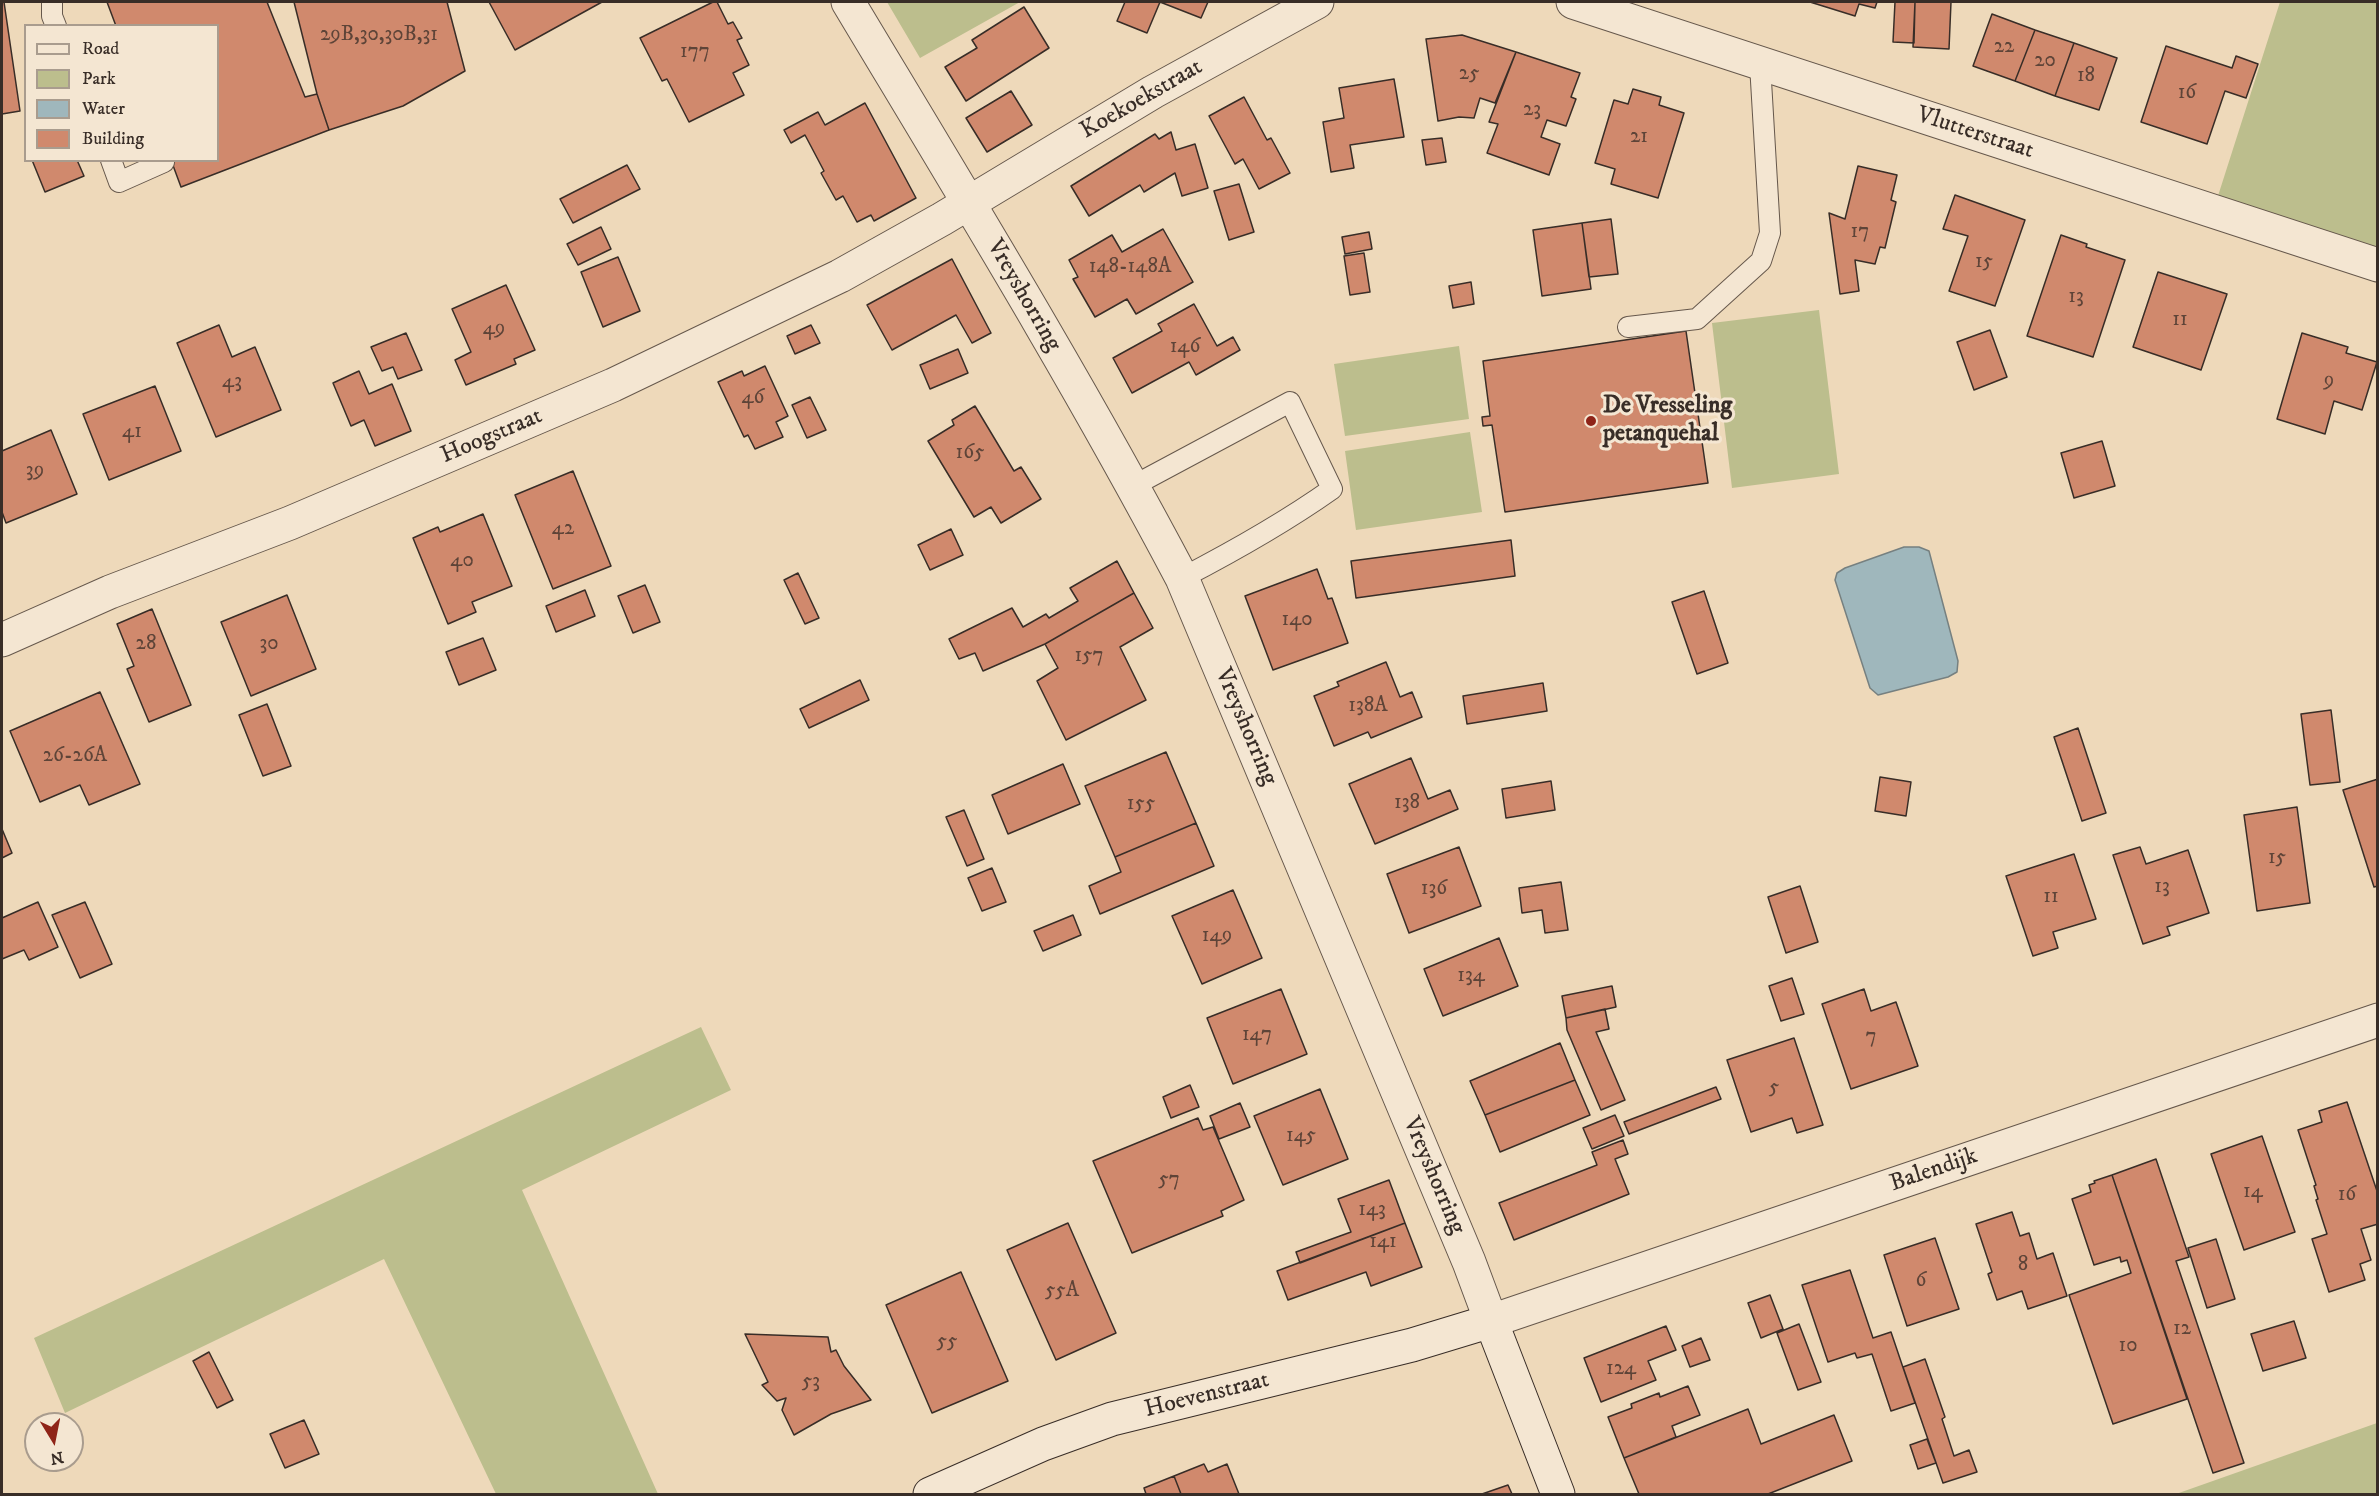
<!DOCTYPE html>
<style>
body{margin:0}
#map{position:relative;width:2379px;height:1496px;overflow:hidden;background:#eed9ba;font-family:"IM FELL DW Pica",serif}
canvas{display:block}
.frame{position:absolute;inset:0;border:3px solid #382d27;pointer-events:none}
.legend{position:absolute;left:24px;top:24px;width:195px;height:138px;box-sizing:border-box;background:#f4e6d2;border:2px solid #a99c8e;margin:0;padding:8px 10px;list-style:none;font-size:18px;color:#382d27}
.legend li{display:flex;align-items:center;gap:12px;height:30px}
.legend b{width:30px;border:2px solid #a99c8e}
.north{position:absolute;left:24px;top:1412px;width:60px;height:60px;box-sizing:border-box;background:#f4e6d2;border:2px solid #a99c8e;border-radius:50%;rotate:170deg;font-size:16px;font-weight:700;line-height:24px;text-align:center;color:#382d27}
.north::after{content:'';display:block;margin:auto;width:21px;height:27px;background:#8f2418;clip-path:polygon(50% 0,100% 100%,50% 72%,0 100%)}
</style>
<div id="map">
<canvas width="2379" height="1496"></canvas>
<div class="frame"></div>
<ul class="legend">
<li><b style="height:8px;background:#f4e6d2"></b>Road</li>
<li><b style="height:16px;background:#bcbe8d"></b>Park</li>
<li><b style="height:16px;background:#9fb7bc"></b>Water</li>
<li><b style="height:16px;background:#d0896d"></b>Building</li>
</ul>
<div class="north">N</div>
</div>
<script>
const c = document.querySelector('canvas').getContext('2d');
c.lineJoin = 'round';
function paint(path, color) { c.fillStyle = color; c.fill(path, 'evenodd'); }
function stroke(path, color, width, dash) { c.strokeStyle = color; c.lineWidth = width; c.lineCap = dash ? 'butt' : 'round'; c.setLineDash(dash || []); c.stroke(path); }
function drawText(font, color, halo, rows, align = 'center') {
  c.font = font + ' "IM FELL DW Pica",serif'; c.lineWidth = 6; c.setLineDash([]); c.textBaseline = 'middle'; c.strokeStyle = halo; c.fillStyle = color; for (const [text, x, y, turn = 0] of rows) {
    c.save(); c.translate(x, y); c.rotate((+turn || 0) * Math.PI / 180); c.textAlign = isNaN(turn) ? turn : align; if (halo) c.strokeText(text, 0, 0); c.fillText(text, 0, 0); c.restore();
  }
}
paint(new Path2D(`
 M887,2H1020L920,58Z
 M2280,2H2377V251L2217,199Z
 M1819,310L1839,474L1732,488L1712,323Z
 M1459,346L1469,419L1345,436L1334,364Z
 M1470,432L1482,512L1356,530L1345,451Z
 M701,1027L731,1090L522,1190L658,1494H496L384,1259L65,1413L34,1338Z
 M2377,1423V1494H2176Z`), '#bcbe8d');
const water = new Path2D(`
 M1904,547H1919L1929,551L1958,661L1957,672L1948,677L1878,695L1870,688L1835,580L1837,573L1845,568Z`);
paint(water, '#9fb7bc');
stroke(water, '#768080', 1.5);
const building = new Path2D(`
 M2,2H4L20,111L2,114Z
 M107,2H267L305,97L317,94L329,130L181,187L171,160H218V26H116Z
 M294,2H447L465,71L403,106L329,130L317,94Z
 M489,2H602L515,50Z
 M713,2H717L728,24L733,22L742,38L737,40L749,65L733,73L744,95L689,122L667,79L662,81L640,38Z
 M1125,2H1208L1201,18L1160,2L1147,33L1117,21Z
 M1810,2H1877L1875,8L1859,4L1855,16Z
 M1895,2H1915L1914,43L1893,42Z
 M1915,2H1951L1949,49L1913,47Z
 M1024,7L1049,48L966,101L945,67L977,48L972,40Z
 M1992,14L2035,30L2015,81L1973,66Z
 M2035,30L2074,43L2055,96L2015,81Z
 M1462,35L1516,52L1495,103L1480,98L1474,118L1459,117L1438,121L1426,39Z
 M2074,43L2117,58L2099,110L2055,96Z
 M2166,46L2232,68L2236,56L2258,64L2246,98L2225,91L2207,144L2141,122Z
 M1516,52L1580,73L1571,97L1576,99L1566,126L1547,120L1541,137L1560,144L1549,175L1487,153L1498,124L1489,122Z
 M1394,79L1404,137L1350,145L1354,168L1331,172L1323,122L1344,118L1339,88Z
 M1633,89L1661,97L1659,105L1684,113L1658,198L1611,184L1615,169L1595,163L1614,100L1628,104Z
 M1011,91L1032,125L987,152L966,118Z
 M1244,97L1267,140L1271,138L1290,173L1259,189L1243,159L1235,164L1209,116Z
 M865,103L916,198L874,221L871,215L857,222L843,196L836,200L821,173L824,171L805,135L791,143L784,130L818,112L825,125Z
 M1171,132L1176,150L1195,144L1208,188L1182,196L1175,173L1144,192L1140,185L1089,216L1071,186L1155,134L1159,139Z
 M1442,138L1446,162L1426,165L1422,140Z
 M32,160H77L84,176L45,192Z
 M627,165L640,189L573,223L560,199Z
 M1858,166L1897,175L1891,200L1896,202L1885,248L1880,247L1875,264L1855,260L1859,291L1840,294L1829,213L1845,219Z
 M1239,184L1254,232L1229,240L1214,191Z
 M1955,195L2025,220L1995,306L1949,291L1968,236L1943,229Z
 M1611,219L1618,274L1589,277L1582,223Z
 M1582,223L1591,289L1542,296L1533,230Z
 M601,227L611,249L578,265L567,244Z
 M1163,229L1193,282L1136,314L1127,299L1095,317L1073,279L1078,277L1069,260L1112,235L1122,252Z
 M1369,232L1372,249L1345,254L1342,237Z
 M2061,235L2087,244L2086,247L2125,260L2093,357L2027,336Z
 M1364,253L1370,292L1350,295L1344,256Z
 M618,257L640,311L603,327L581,272Z
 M952,259L991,333L972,343L956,315L892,350L867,305Z
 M2158,272L2227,294L2201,370L2133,347Z
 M1471,282L1474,304L1453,308L1449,286Z
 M506,285L535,350L514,359L516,364L466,385L455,360L471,352L452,309Z
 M1194,304L1217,346L1233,337L1240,350L1196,375L1189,362L1132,393L1113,358L1162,331L1158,324Z
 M219,325L232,357L255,347L281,410L216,437L177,343Z
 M811,325L820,343L795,354L787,336Z
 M1990,330L2007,377L1974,390L1957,342Z
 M1686,331L1708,483L1505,512L1492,425L1483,426L1482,417L1490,416L1483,361Z
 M406,333L422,370L398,379L393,367L382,371L371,347Z
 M2302,333L2348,347L2346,353L2377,362L2362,410L2334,401L2325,434L2277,419Z
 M958,349L968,373L930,389L920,365Z
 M765,366L788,416L776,422L783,437L755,449L748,435L744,437L718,382L742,371L744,376Z
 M359,371L369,394L392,384L411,431L375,446L364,420L351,426L333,383Z
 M155,386L181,451L109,480L83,414Z
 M810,397L826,430L807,438L792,405Z
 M975,406L1014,471L1021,467L1041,499L1001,523L991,507L974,517L928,441L954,425L952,420Z
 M51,430L77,494L6,523L2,512V451Z
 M2102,441L2115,486L2074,498L2061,453Z
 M573,471L611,566L553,589L515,495Z
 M483,514L512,586L472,602L476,612L448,624L413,538L438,527L440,532Z
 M951,529L963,555L930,570L918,545Z
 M1511,540L1515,576L1356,598L1351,561Z
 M1117,561L1134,593L1045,644L983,671L975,653L959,659L949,639L1012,608L1023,627L1046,614L1049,618L1078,601L1070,588Z
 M1317,569L1328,599L1332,598L1348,643L1273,670L1245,596Z
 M798,573L819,618L805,624L784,580Z
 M645,585L660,622L633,633L618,596Z
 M585,590L595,616L556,632L546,606Z
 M1704,591L1728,663L1697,674L1672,602Z
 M1134,593L1153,628L1120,647L1146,700L1066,740L1037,681L1058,668L1045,644Z
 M287,595L316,669L251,696L221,622Z
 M152,609L191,705L149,722L127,669L134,666L117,624Z
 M483,638L496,670L459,685L446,652Z
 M1386,662L1400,697L1412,692L1422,717L1371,738L1368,732L1334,746L1314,696L1339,686L1337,682Z
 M860,680L869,700L809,728L800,709Z
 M1543,683L1547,711L1467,724L1463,696Z
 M100,692L140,784L89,805L80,785L40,802L10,731Z
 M267,704L291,766L263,776L239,715Z
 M2331,710L2340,782L2310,785L2301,714Z
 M2078,728L2106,813L2082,821L2054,737Z
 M1166,752L1196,823L1115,857L1085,786Z
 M1411,758L1428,799L1450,790L1458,809L1375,844L1349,784Z
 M1063,764L1080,804L1008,834L992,795Z
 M1880,777L1911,782L1906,816L1875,811Z
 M2378,779V886L2374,887L2343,790Z
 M1551,781L1555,810L1506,818L1502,789Z
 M2297,807L2310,903L2257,911L2244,815Z
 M964,810L984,859L967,866L946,817Z
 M1196,823L1214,866L1100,914L1089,886L1121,872L1115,857Z
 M2,829L12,853L2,858Z
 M1459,847L1481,906L1409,933L1387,874Z
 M2140,847L2146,864L2188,850L2209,913L2167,927L2170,935L2143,944L2113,855Z
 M2074,854L2096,919L2053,932L2058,948L2033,956L2006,876Z
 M992,868L1006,902L982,911L968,878Z
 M1561,882L1568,930L1545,933L1542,910L1522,913L1519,888Z
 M1800,886L1818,942L1786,953L1768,897Z
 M1233,890L1262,958L1202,984L1172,916Z
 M38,902L58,947L29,960L24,950L2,959V918Z
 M85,902L112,964L80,978L52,915Z
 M1073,915L1081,935L1043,951L1034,931Z
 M1499,938L1518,986L1443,1016L1424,969Z
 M1792,978L1804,1014L1781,1021L1769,986Z
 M1612,986L1616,1007L1566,1018L1562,996Z
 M1281,989L1307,1054L1233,1084L1207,1018Z
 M1864,989L1871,1011L1896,1002L1918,1066L1851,1089L1822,1004Z
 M1605,1009L1609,1029L1596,1032L1625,1100L1601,1110L1567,1030L1566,1018Z
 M1794,1038L1823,1125L1797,1133L1792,1118L1751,1132L1727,1060Z
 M1560,1043L1575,1080L1485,1115L1470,1081Z
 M1575,1080L1590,1115L1500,1152L1485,1115Z
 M1190,1085L1199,1107L1171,1118L1163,1097Z
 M1716,1087L1721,1099L1629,1134L1624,1122Z
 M1320,1089L1348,1159L1283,1185L1254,1116Z
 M2347,1102L2378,1194V1224L2361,1229L2371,1260L2360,1264L2365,1280L2329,1292L2312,1239L2327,1234L2316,1200L2318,1199L2314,1186L2316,1185L2298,1130L2322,1122L2319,1111Z
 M1240,1103L1250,1127L1219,1139L1210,1116Z
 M1615,1115L1624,1136L1592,1149L1583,1128Z
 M1198,1118L1203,1130L1213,1127L1244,1200L1221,1211L1223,1216L1132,1253L1093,1161Z
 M2262,1136L2295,1232L2244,1250L2211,1154Z
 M1623,1140L1628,1154L1615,1159L1629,1194L1514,1240L1499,1203L1597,1165L1592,1152Z
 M2156,1159L2189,1257L2176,1261L2244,1463L2213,1473L2112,1175Z
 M2112,1175L2187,1399L2113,1424L2069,1295L2131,1273L2127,1260L2121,1262L2120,1257L2094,1265L2072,1199L2091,1192L2089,1185L2095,1183L2094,1181Z
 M1389,1180L1405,1223L1300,1263L1296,1252L1351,1232L1338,1199Z
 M2012,1212L2020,1236L2029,1233L2037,1259L2053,1253L2067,1296L2028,1309L2022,1291L1997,1300L1988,1274L1992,1272L1976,1224Z
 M1068,1223L1116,1333L1056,1360L1007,1250Z
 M1405,1223L1422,1267L1371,1286L1366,1272L1288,1300L1277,1271Z
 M1935,1238L1959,1309L1907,1326L1884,1255Z
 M2216,1239L2235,1299L2207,1308L2188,1248Z
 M1850,1270L1873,1338L1891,1332L1915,1403L1891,1411L1872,1354L1857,1358L1855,1353L1828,1362L1802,1285Z
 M961,1272L1008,1381L932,1413L886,1305Z
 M1770,1295L1783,1329L1761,1338L1748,1303Z
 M2294,1321L2306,1358L2263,1371L2251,1334Z
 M1799,1324L1821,1382L1798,1390L1777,1333Z
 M1666,1326L1676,1350L1648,1361L1656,1380L1601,1402L1584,1358Z
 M745,1334L828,1337L831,1352L836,1350L844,1366L871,1400L831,1414L794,1435L782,1410L786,1398L777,1401L762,1385L768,1382Z
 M1701,1338L1710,1360L1690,1367L1682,1346Z
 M209,1352L233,1400L217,1408L193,1361Z
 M1925,1359L1945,1417L1942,1419L1954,1456L1969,1450L1977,1472L1943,1483L1903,1367Z
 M1688,1386L1700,1415L1672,1426L1676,1437L1624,1458L1608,1417L1632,1408L1631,1404L1659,1393L1660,1397Z
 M1748,1409L1761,1444L1834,1415L1852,1461L1768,1494H1639L1624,1458Z
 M304,1420L319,1454L285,1468L270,1434Z
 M1927,1439L1936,1463L1918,1469L1910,1445Z
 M1204,1464L1208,1472L1227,1464L1239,1494H1181L1174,1476Z
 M1174,1476L1181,1494H1144H1146L1144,1488Z
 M1508,1485L1512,1494H1482Z`);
paint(building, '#d0896d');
stroke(building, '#382d27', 1.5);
const service = new Path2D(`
 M52,2V16L56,26
 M111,160L119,182L164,162
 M1628,327L1697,319L1761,261L1770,233L1760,64
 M1133,486L1290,402L1332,489C1284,523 1234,551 1182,578`);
const minor = new Path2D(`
 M848,2C962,192 1078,381 1182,578L1469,1262L1491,1321L2378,1020
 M1573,2L2378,265
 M2,640L110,592L290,523L613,385L840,276L942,219L1153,92L1317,2`);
const secondary = new Path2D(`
 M930,1494L1043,1444L1112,1419L1412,1345L1491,1321L1558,1494`);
stroke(service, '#66584c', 22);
stroke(minor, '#66584c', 35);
stroke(secondary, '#382d27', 35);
stroke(service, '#f4e6d2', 20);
stroke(minor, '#f4e6d2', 33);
stroke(secondary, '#f4e6d2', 33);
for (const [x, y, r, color] of [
 [1591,421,6,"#8f2418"]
]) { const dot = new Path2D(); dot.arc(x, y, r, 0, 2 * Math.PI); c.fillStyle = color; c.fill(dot); stroke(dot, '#f4e6d2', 2); }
drawText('21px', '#5e4438', null, [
 ["29B,30,30B,31",379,36],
 ["22",2004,48],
 ["177",695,53],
 ["20",2045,62],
 ["25",1469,75],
 ["18",2086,77],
 ["16",2187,94],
 ["23",1532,111],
 ["21",1639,138],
 ["17",1860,233],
 ["15",1984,263],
 ["148-148A",1130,268],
 ["13",2076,298],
 ["11",2180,321],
 ["49",494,330],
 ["146",1185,348],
 ["9",2329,382],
 ["43",232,383],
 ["46",753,399],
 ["41",132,433],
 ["165",970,454],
 ["39",35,472],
 ["42",563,530],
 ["40",462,562],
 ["140",1297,621],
 ["28",146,645],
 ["30",269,645],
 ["157",1089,657],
 ["138A",1368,707],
 ["26-26A",75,757],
 ["138",1407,804],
 ["155",1141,805],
 ["15",2277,859],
 ["13",2162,888],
 ["136",1434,890],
 ["11",2051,898],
 ["149",1217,937],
 ["134",1471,977],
 ["147",1257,1036],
 ["7",1871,1038],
 ["5",1774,1089],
 ["145",1301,1137],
 ["57",1169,1181],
 ["14",2253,1193],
 ["16",2347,1196],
 ["143",1372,1211],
 ["141",1383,1243],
 ["8",2023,1266],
 ["6",1921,1282],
 ["55A",1062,1292],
 ["12",2182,1330],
 ["55",947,1343],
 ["10",2128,1347],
 ["124",1621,1370],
 ["53",811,1383]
]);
drawText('24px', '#382d27', '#f4e6d2', [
 ["Koekoekstraat",1142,100,-30],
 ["Vlutterstraat",1975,134,18],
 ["Vreyshorring",1023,296,60],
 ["Hoogstraat",492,437,-23],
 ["Vreyshorring",1245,727,67],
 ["Balendijk",1934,1171,-19],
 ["Vreyshorring",1433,1176,67],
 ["Hoevenstraat",1207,1396,-14]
]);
drawText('bold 24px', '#382d27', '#f4e6d2', [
 ["De Vresseling",1603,407],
 ["petanquehal",1603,435]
], 'left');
</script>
